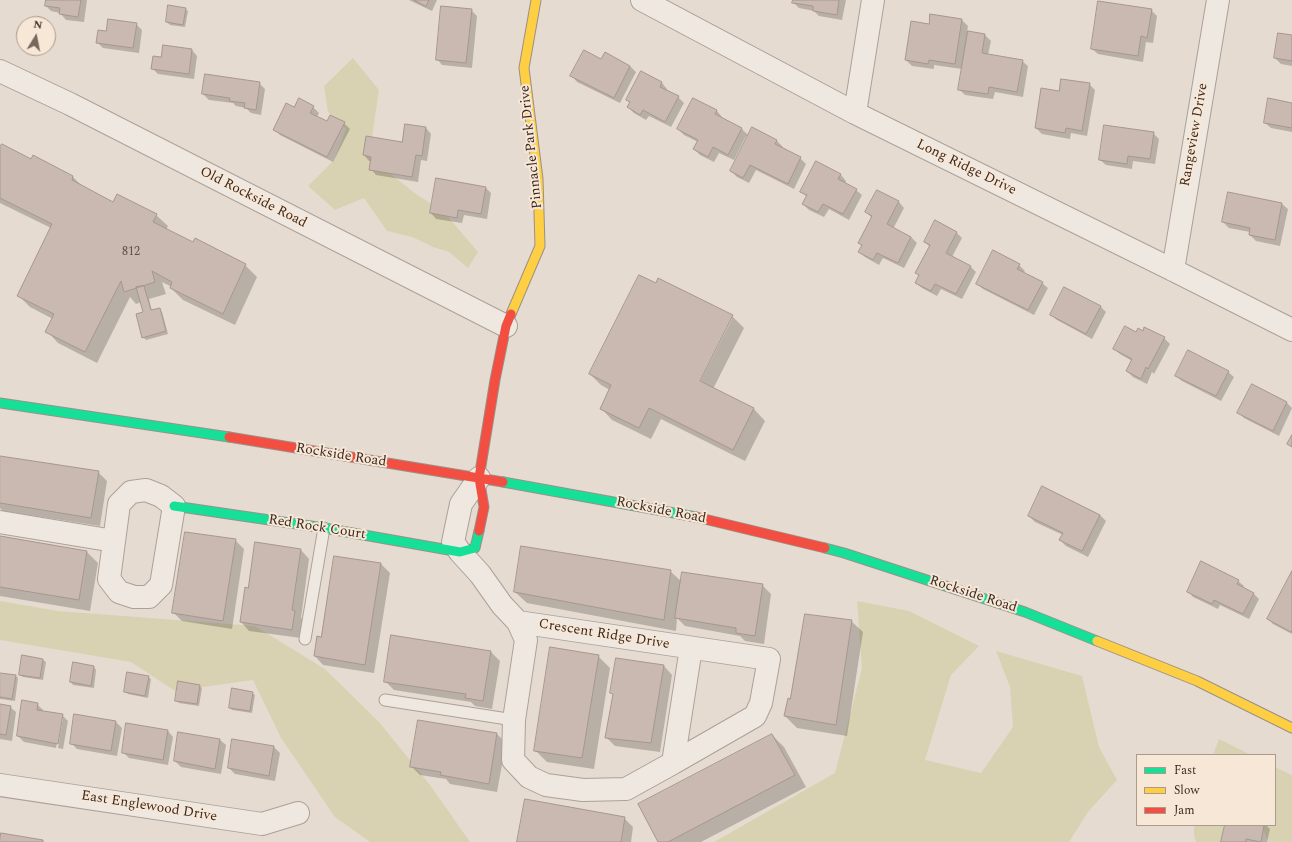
<!DOCTYPE html>
<style>
body{margin:0}
#map{position:relative;width:1292px;height:842px;overflow:hidden;background:#e6dbd0;font-family:Spectral,serif}
canvas{display:block}
.legend{position:absolute;left:1136px;top:754px;width:140px;height:72px;box-sizing:border-box;background:#f7e7d6;border:1px solid #ac9b8d;margin:0;padding:5px 7px;list-style:none;font-size:12px;color:#3b281f}
.legend li{display:flex;align-items:center;gap:8px;height:20px}
.legend b{width:20px;border:1px solid #ac9b8d}
.north{position:absolute;left:16px;top:16px;width:40px;height:40px;box-sizing:border-box;background:#f7e7d6;border:1px solid #ac9b8d;border-radius:50%;rotate:10deg;font-size:11px;font-weight:700;line-height:16px;text-align:center;color:#3b281f}
.north::after{content:'';display:block;margin:auto;width:14px;height:18px;background:#77675d;clip-path:polygon(50% 0,100% 100%,50% 72%,0 100%)}
</style>
<div id="map">
<canvas width="1292" height="842"></canvas>
<ul class="legend">
<li><b style="height:5px;background:#16e098"></b>Fast</li>
<li><b style="height:5px;background:#ffcf43"></b>Slow</li>
<li><b style="height:5px;background:#f24e42"></b>Jam</li>
</ul>
<div class="north">N</div>
</div>
<script>
const c = document.querySelector('canvas').getContext('2d');
c.lineJoin = 'round';
function paint(path, color) { c.fillStyle = color; c.fill(path, 'evenodd'); }
function stroke(path, color, width, dash) { c.strokeStyle = color; c.lineWidth = width; c.lineCap = dash ? 'butt' : 'round'; c.setLineDash(dash || []); c.stroke(path); }
function drawText(font, color, halo, rows, align = 'center') {
  c.font = font + ' Spectral,serif'; c.lineWidth = 4; c.setLineDash([]); c.textBaseline = 'middle'; c.strokeStyle = halo; c.fillStyle = color; for (const [text, x, y, turn = 0] of rows) {
    c.save(); c.translate(x, y); c.rotate((+turn || 0) * Math.PI / 180); c.textAlign = isNaN(turn) ? turn : align; if (halo) c.strokeText(text, 0, 0); c.fillText(text, 0, 0); c.restore();
  }
}
paint(new Path2D(`
 M353,58L379,90L369,157L416,194L444,212L478,252L468,268L449,252L433,247L412,237L387,231L364,198L335,210L308,186L334,160L346,129L328,112L324,86Z
 M0,601L58,611L255,626L325,669L380,723L430,785L470,842H370L335,817L281,738L253,680L175,691L131,662L0,640Z
 M857,601L909,611L979,646L951,675L925,760L981,773L1013,727L1010,687L996,651L1082,676L1099,747L1117,780L1088,812L1069,842H714L835,773L862,668Z
 M1219,739L1251,755H1213Z
 M1275,767L1292,775V842H1268L1262,825H1275Z
 M1194,825H1225L1226,842H1196L1194,835Z`), '#d9d2b2');
paint(new Path2D(`
 M47,0H87L84,22L66,20L60,13L51,11L46,6Z
 M409,0H437L432,11Z
 M794,0H846L842,20L819,16L814,11L799,8L794,3Z
 M185,9L188,11L185,27L170,25L167,22Z
 M471,10L477,16L472,68L442,65L437,59Z
 M1151,10L1157,16L1153,43L1146,42L1143,62L1098,54L1092,49Z
 M931,15L962,20L968,26L967,32L985,35L991,41L988,55L1022,61L1028,66L1023,97L995,92L993,99L965,95L959,89L962,69L934,65V69L912,66L906,60L912,22L930,25Z
 M136,24L142,30L139,53L103,48L97,42L107,32Z
 M1292,36V66L1281,64L1275,58Z
 M192,50L197,56L194,79L158,74L152,68L162,58Z
 M630,66L636,72L620,103L577,82L572,76Z
 M641,72L662,83L667,89L666,91L678,97L684,103L671,127L649,116L646,120L634,113L628,107L630,103L627,100Z
 M259,83L265,89L261,115L251,113L246,108L236,106L233,103L209,100L203,94Z
 M1089,84L1095,90L1087,136L1071,133L1070,139L1042,134L1036,128L1060,92Z
 M694,99L717,111L722,117L721,119L742,129L749,136L752,129L777,141L783,147L782,149L800,158L806,164L794,189L756,170L749,183L737,177L731,171L748,137L746,136L734,160L719,153L714,162L700,155L694,149L698,142L684,135L678,129Z
 M1292,104V132L1271,128L1265,123Z
 M313,107L319,113L317,117L327,123H344L350,129L333,162L280,135L274,129L295,108Z
 M426,128L431,134L427,161L421,160L418,182L376,175L371,169L372,161H369L364,155L403,143Z
 M1153,133L1159,139L1155,164L1133,161L1132,169L1106,165L1100,160Z
 M0,149L31,161L33,156L73,177L83,187L114,203L156,215L168,226L166,230L194,243L245,265L257,277L235,325L183,300L171,288L172,287L162,282L166,294L149,299L152,311L159,309L162,312L168,334L146,340L143,337L144,312L141,302L136,304L130,297L97,363L58,343L47,331L53,319L30,307L18,295L51,228L0,203Z
 M816,162L841,175L846,181L845,184L856,190L862,195L849,220L829,209L824,217L809,210L803,204L807,197L801,192Z
 M485,187L491,193L487,219L464,215L462,223L436,219L431,213Z
 M878,191L899,202L904,208L893,229L911,237L917,243L904,268L883,258L879,265L865,257L859,252L862,246L859,243L872,218L866,212Z
 M1282,204L1288,209L1280,246L1256,241L1250,235V232L1229,228L1223,222Z
 M956,232L962,238L952,257L970,266L976,272L962,299L941,289L937,296L922,288L916,283L919,276L917,273L930,247L925,242Z
 M1019,265L1025,271L1023,273L1042,283L1048,288L1034,315L983,289L977,284Z
 M1100,306L1106,312L1092,339L1057,320L1051,315Z
 M732,316L744,328L713,389L754,409L765,421L745,461L661,419L651,439L612,420L601,408L610,390L601,385L590,374ZM730,319H732L698,386L697,385Z
 M1137,334L1164,338L1170,344L1154,374L1152,372L1147,384L1133,377L1127,371L1132,361L1120,354L1114,349Z
 M1228,372L1234,377L1221,401L1182,381L1176,376Z
 M1252,385L1287,403L1292,408L1279,436L1244,418L1238,412Z
 M0,463L98,472L107,481L100,526L3,511L0,508Z
 M1043,487L1100,515L1106,521L1088,557L1066,546L1060,540L1063,535L1035,522L1029,516Z
 M0,537L87,552L98,563L90,611L0,596Z
 M235,540L244,549L232,629L182,621L173,612Z
 M301,550L309,559L301,618L304,620L301,638L249,631L241,622L249,589Z
 M335,557L381,564L390,573L374,673L323,665L315,656L322,638Z
 M670,571L682,582L762,585L771,594L764,644L745,641L740,636L685,626L677,618L676,631L527,603L515,592Z
 M1292,573V634L1273,624L1268,619Z
 M1238,581L1244,586L1243,588L1253,593L1259,599L1249,619L1220,605L1218,609L1193,597L1188,591Z
 M851,621L863,632L847,736L797,728L785,716Z
 M491,652L500,661L492,709L475,706L471,702L394,690L385,681Z
 M598,656L610,668L594,769L547,762L535,750Z
 M23,657L43,660L46,662L43,680L23,677L20,675Z
 M664,666L672,675L660,752L615,746L606,737L614,695L611,693Z
 M94,667L96,670L94,688L73,685L71,682Z
 M0,674L16,676L18,678L15,701L0,699Z
 M148,677L151,679L148,698L128,694L125,691Z
 M199,686L202,688L199,706L179,703L176,700Z
 M252,693L255,695L252,713L232,710L230,708Z
 M37,704L43,710V712L62,715L68,721L63,749L58,748L63,718H61L56,748L24,742L18,736Z
 M0,705L10,707L16,712L12,741L0,739Z
 M75,715L116,722L122,728L117,756L77,749L71,743Z
 M419,721L497,734L506,743L497,792L450,784L446,779L420,775L411,766Z
 M168,731L173,737L168,765L129,758L123,752Z
 M179,733L220,740L226,745L221,774L181,767L175,761Z
 M772,735L784,747L806,787L701,842H659Z
 M274,747L280,753L275,781L235,774L229,768Z
 M624,818L633,827L631,842H518Z
 M1226,825H1266L1270,829L1267,842H1222Z`), '#0003');
const building = new Path2D(`
 M46,0H81L78,17L59,14L60,8L45,6Z
 M414,0H429L426,6Z
 M793,0H839L837,15L813,11V6L792,3Z
 M1098,1L1152,9L1147,38L1141,36L1138,56L1091,49Z
 M168,5L186,8L183,25L166,22Z
 M441,6L472,9L466,63L436,60Z
 M930,14L962,19L955,64L929,60L928,64L905,60L911,21L929,24Z
 M108,19L137,23L133,48L96,43L98,30L106,31Z
 M968,31L985,34L982,53L1023,60L1017,92L989,87L988,94L958,90Z
 M1278,33L1292,35V61L1274,58Z
 M163,45L192,49L189,74L151,69L153,56L161,57Z
 M584,50L601,59L605,52L630,66L614,98L570,76Z
 M641,71L662,82L660,87L679,96L665,122L643,110L640,115L627,107L630,102L626,100Z
 M205,74L260,82L256,110L244,108L245,103L229,101L230,98L202,94Z
 M1061,79L1090,83L1082,131L1066,128L1065,133L1035,128L1041,88L1059,91Z
 M299,98L314,106L310,113L327,121L330,115L345,122L327,157L273,130L286,103L294,107Z
 M693,98L717,110L715,114L742,128L728,155L713,147L708,157L693,149L698,140L677,129Z
 M1268,98L1292,103V128L1264,123Z
 M405,124L426,127L422,156L416,155L412,177L369,170L371,157L363,155L366,136L402,142Z
 M1104,125L1154,132L1150,159L1128,156L1127,164L1099,160Z
 M752,127L777,140L775,144L801,157L788,184L750,165L743,178L730,171Z
 M2,144L31,159L33,155L73,176L72,180L113,202L117,194L157,214L153,222L193,242L195,238L246,264L223,314L170,288L172,282L152,271L155,282L124,292L121,281L85,352L45,332L54,314L17,296L52,224L0,198V147Z
 M816,161L841,174L838,179L857,189L843,214L823,204L818,212L802,204L807,195L800,192Z
 M436,178L486,187L481,214L458,210L457,218L430,213Z
 M877,190L899,201L887,224L911,237L898,263L877,253L873,260L858,252L862,245L858,243L872,216L865,212Z
 M1228,192L1282,203L1275,240L1249,235L1250,228L1222,222Z
 M935,220L957,232L946,253L971,266L956,294L935,284L931,291L915,283L919,275L915,273L930,245L924,242Z
 M993,250L1020,264L1017,269L1043,282L1028,310L976,284Z
 M639,275L656,283L658,278L733,315L700,381L754,408L733,450L649,408L639,428L600,409L611,385L589,374Z
 M144,286L151,310L160,308L166,331L142,338L136,314L143,312L136,287Z
 M1064,287L1101,306L1086,334L1050,315Z
 M1125,326L1136,332L1138,328L1143,331L1144,327L1165,337L1148,369L1146,367L1141,379L1126,371L1132,359L1113,349Z
 M1188,350L1229,371L1216,396L1175,376Z
 M1252,384L1287,402L1273,431L1237,413Z
 M1292,435V447L1287,444Z
 M0,456L99,471L91,518L0,503Z
 M1042,486L1100,515L1082,551L1059,540L1063,533L1028,516Z
 M185,532L236,539L223,621L172,613Z
 M0,536L87,551L79,600L0,587Z
 M255,542L301,549L292,610L295,611L292,630L240,622L245,587L248,588Z
 M521,546L671,570L664,620L514,592Z
 M334,556L381,563L365,665L314,656L317,636L321,637Z
 M1201,561L1239,580L1237,584L1254,593L1243,614L1214,600L1212,604L1187,592Z
 M1292,571V631L1291,632L1267,619Z
 M682,572L763,584L755,636L736,633V628L675,618Z
 M805,614L852,620L836,725L784,716L788,698L790,699Z
 M391,635L491,651L483,701L465,698L466,694L384,682Z
 M550,647L599,655L582,758L534,751Z
 M22,655L43,659L40,678L19,675Z
 M616,658L664,665L651,743L605,738L613,694L610,693Z
 M73,662L94,666L91,686L70,682Z
 M127,672L149,676L145,696L124,692Z
 M0,673L16,675L12,699L0,697Z
 M178,681L200,685L197,704L175,701Z
 M232,688L253,692L250,711L229,708Z
 M22,700L38,703L37,710L63,714L58,744L17,736Z
 M0,704L11,706L6,735L0,734Z
 M74,714L116,721L111,751L70,744Z
 M418,720L497,733L489,784L440,775L441,772L410,767Z
 M126,723L168,730L163,760L122,753Z
 M178,732L220,739L215,769L174,761Z
 M772,734L795,775L668,842H658L638,804Z
 M232,739L274,746L269,776L228,768Z
 M525,799L625,817L621,842H517Z
 M1225,825H1264L1261,842L1246,839V842H1221Z
 M1,833L43,840V842H0Z`);
paint(building, '#cab9b0');
stroke(building, '#a7968f', 1);
const lane = new Path2D(`
 M305,639L324,528
 M385,700L514,720`);
const street = new Path2D(`
 M642,0L855,113L1173,270L1292,330
 M0,71L70,104L506,326
 M855,113L873,0
 M1173,270L1218,0
 M479,478L461,504L453,542L460,552L480,574L502,605L518,622L526,640L514,720L513,760L529,777L546,785L583,790L626,789L673,763L691,648
 M146,490L161,496L174,506L161,585L149,597H134L119,592L109,579L119,504L131,492Z
 M0,522L114,541
 M518,622L769,659L761,703L755,716L673,763
 M0,785L262,824L298,813`);
const fast = new Path2D(`
 M0,403L229,437
 M503,482L696,517
 M174,506L324,528L460,552L475,548L479,531
 M825,548L844,553L1025,612L1097,641`);
const slow = new Path2D(`
 M511,314L540,246L538,179L524,68L536,0
 M1097,641L1197,681L1292,728`);
const jam = new Path2D(`
 M229,437L503,482
 M696,517L825,548
 M479,531L484,507L479,478L495,380L506,326L511,314`);
stroke(lane, '#aca198', 13);
stroke(street, '#aca198', 24);
stroke(fast, '#9b9088', 11);
stroke(slow, '#9b9088', 11);
stroke(jam, '#9b9088', 11);
stroke(lane, '#eee8e1', 11);
stroke(street, '#eee8e1', 22);
stroke(fast, '#16e098', 9);
stroke(slow, '#ffcf43', 9);
stroke(jam, '#f24e42', 9);
drawText('12px', '#5f4c43', null, [
 ["812",131,253]
]);
drawText('14px', '#3b281f', '#f7e7d6', [
 ["Rangeview Drive",1195,135,-80],
 ["Pinnacle Park Drive",532,147,-96],
 ["Long Ridge Drive",966,168,26],
 ["Old Rockside Road",253,198,27],
 ["Rockside Road",341,456,9],
 ["Rockside Road",661,511,11],
 ["Red Rock Court",317,528,9],
 ["Rockside Road",973,595,18],
 ["Crescent Ridge Drive",604,635,9],
 ["East Englewood Drive",149,807,9]
]);
</script>
